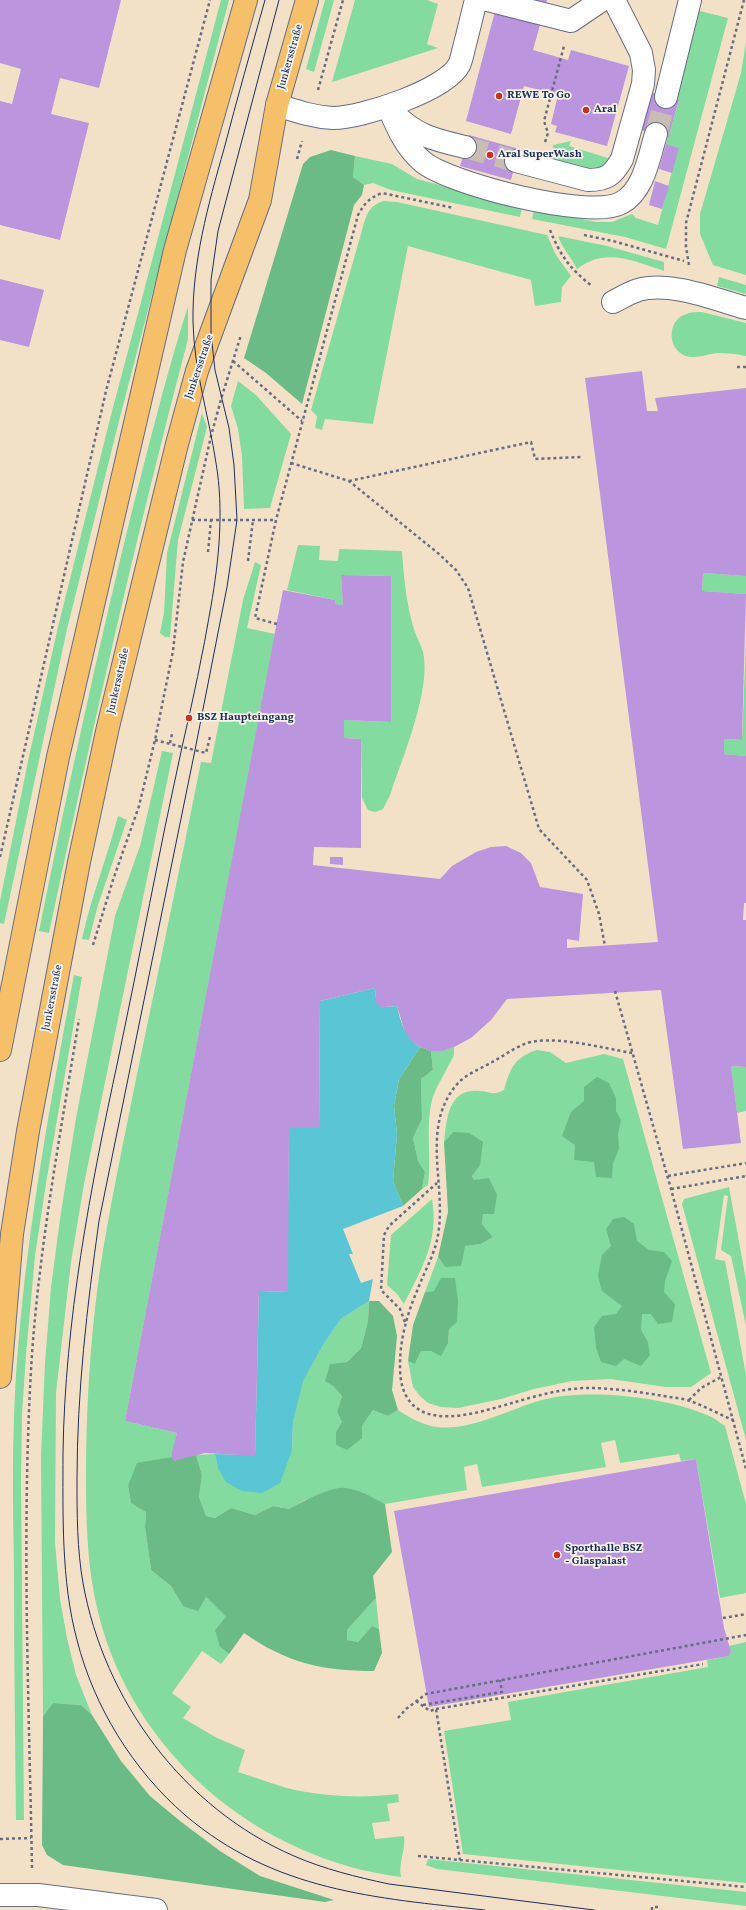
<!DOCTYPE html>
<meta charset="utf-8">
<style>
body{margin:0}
canvas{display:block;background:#f3e1c7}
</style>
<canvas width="746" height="1910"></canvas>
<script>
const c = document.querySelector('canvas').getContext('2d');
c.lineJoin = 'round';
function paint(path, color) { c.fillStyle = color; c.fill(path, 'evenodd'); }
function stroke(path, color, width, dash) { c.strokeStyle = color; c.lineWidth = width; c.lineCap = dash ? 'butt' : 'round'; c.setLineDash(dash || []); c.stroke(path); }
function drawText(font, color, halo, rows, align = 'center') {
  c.font = font + ' Vollkorn,serif'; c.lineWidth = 3.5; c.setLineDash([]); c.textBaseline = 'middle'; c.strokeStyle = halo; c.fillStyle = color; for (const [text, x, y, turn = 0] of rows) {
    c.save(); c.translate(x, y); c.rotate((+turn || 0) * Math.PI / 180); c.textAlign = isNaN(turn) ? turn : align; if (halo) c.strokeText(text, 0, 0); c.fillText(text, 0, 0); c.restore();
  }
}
paint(new Path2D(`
 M221,0H229L120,417L67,629L4,924L0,923V901L28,761L58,627L111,415Z
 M325,0H334L314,72L306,69Z
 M355,0H427L438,4L427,44L438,48L332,82Z
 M696,10L728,18L666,249L625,237L532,219L534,210L597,222H612L632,214L636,218L658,225L678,148L666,144L679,101L676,99Z
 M746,42V275L713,265L700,234V214L741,73Z
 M571,141L569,146L608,158C599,179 574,167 557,163L553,156V145Z
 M355,156L392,164L417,179L522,207L520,217L391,190L373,183L364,185L353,177Z
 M384,201L397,202L547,235L556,255L571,276L562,287L561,302L535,306L531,280L408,246L373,424L325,419L322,430L315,428L317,416L311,410L364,223C368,211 371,205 384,201Z
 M558,236L607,246L664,262V271C633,261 606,247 577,269C571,257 562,248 558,236Z
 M719,277L746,285V294L717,286Z
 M188,306V339C136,536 91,734 49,933L39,931C67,792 97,653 131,515C149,445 166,375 188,306Z
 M702,312L746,323V356C737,354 727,353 718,353C705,354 690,362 679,352C667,341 670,319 686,314C691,312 697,312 702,312Z
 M238,381L256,395L291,434L270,508L244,509L242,456L238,429L231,406Z
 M202,413L207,427L178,540L170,637H165L160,633L164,613L167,553Z
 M298,545L320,546L319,560L338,561L339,549L402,551C404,578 406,603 414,629C416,637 421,644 423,652C432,688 402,759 390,795L383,809L375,812L368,810L362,798L361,739L344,738V720L391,722V576L341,575L343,605L335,604V600L287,590Z
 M255,562L261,565L247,628L275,634L125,1421L177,1433L172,1457L143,1463L128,1486L131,1503L146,1511L145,1527L151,1570L171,1586L183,1606L205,1596L226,1617L220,1647L229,1654L221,1664L202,1651L172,1693L191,1707L183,1718L215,1737L245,1750L238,1772C258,1778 279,1787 300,1791C331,1797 366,1798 398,1794L399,1802L387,1804L390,1821L372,1823L375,1839L404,1836C406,1850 398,1863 401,1877C258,1859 132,1753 98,1612C87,1568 86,1521 86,1476C86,1410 90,1342 99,1276C109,1210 123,1144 136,1079C158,973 180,867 201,762L211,763L243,600Z
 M703,573L746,576V594L702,591Z
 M746,641V756L724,754V739L742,740Z
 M162,751L173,753L84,1184L71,1262L56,1393L55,1542L60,1599L67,1638L76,1675L92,1715L81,1705L53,1703L43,1716L41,1456L45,1363L51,1287L60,1219L76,1118L115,916L140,846Z
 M118,816L127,820L98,905L89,940L82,939C91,897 107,858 118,816Z
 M74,975L82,977L47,1177L35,1256L26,1355L22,1414L21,1481L24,1820H16C15,1736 14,1652 14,1568C13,1517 12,1466 14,1415C20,1266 47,1121 74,975Z
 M454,1047V1055C448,1068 435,1088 432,1100C425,1128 432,1157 428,1185L422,1189L425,1172L418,1161L413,1138L422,1119L421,1079L433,1070L431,1051H443Z
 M537,1050L550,1052L566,1063L604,1054L623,1059L711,1373L691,1387H666L610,1379L572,1381L534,1389L501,1399L458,1408L441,1407L428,1403L420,1396L413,1387L408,1361L415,1364L421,1351H431L448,1343L449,1329L434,1291L425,1292L438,1257L445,1267L465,1246L481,1244L493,1237L482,1224L483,1214L472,1175L480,1165L453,1132L444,1142C447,1118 448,1088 480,1091C492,1092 493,1096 504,1090C510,1068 515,1057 537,1050Z
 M731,1066L746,1067V1111L737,1113Z
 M729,1187L746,1280V1326L731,1256L721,1250L728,1196L724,1195L715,1259L725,1261L746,1375V1440L682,1204L684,1199Z
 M432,1199C439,1241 422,1268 404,1304L397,1294L387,1285L391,1235Z
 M369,1301L368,1321L361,1348L347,1362L330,1364L333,1386L342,1396L337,1412L342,1422L336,1433L362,1426L373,1410L388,1416L398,1410C407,1416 417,1422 428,1425C462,1436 509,1409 542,1400C587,1388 665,1397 707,1415C713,1417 719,1422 725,1426L746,1504V1593L720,1598L696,1459L681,1461L679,1454L620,1463L615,1440L601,1443L606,1467L482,1487L477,1464L464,1467L467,1490L385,1504L365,1494L305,1500L289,1509L273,1506L255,1515L231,1508L215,1518L206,1516L199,1497L202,1475L196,1455L215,1454L218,1468L292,1450L293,1422L302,1381L323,1345L341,1319Z
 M376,1598L379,1629L372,1626L358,1642L347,1640V1630Z
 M746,1642V1883L463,1854L444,1731L511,1720L508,1702L708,1667L707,1660L729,1656L731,1652L729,1646Z
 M428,1859L746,1892V1906L437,1869L426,1865Z`), '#83db9f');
paint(new Path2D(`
 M331,150L355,156L353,177L364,185L362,195L354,205L302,404L266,373L244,358L303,164L310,157Z
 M420,1047L431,1051L433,1070L421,1079L422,1119L413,1138L418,1161L425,1172L422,1189L403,1206L393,1181L397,1134L394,1106L399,1079Z
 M597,1077L609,1083L616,1098V1111L621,1120L618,1134L619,1149L613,1163L612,1178L596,1177L594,1162L574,1160L575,1145L562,1136L571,1112L584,1101V1087Z
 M453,1132L469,1133L483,1142L480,1165L472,1176L474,1180L489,1178L497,1195L494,1214H483L482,1224L493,1237L481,1244L465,1246L461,1266L445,1267L438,1257L448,1212L444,1142Z
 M624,1217L634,1224L637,1241L649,1250L664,1252L672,1261L665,1281L664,1292L675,1304L672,1322L658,1324L651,1314H642L641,1330L648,1342L650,1355L641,1366L624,1359L616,1366L601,1362L596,1348L594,1327L602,1316L616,1314L622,1306L602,1291L598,1276L602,1255L611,1246L606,1229L613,1219Z
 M441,1278H455L458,1301L457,1322L449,1329L448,1343L441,1356L431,1351H421L415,1364L408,1361L413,1325L425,1292L434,1291Z
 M369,1301H379L393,1316L397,1336L392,1390L398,1410L388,1416L373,1410L362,1426V1438L347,1450L336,1445V1432L342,1422L337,1412L342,1396L333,1386L325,1381L330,1364L347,1362L361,1348L368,1321Z
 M196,1455L202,1475L199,1497L206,1516L215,1518L231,1508L255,1515L273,1506L289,1509C300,1503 332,1486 344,1488C359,1489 372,1497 385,1504L392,1552L373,1576L376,1598L347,1630V1640L358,1642L372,1626L379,1629L382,1653L374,1671C322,1671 287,1663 244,1633L229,1654L220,1647L215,1630L226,1617L206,1597L198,1611L183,1606L171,1586L151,1570L145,1527L146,1512L131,1503L128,1486L137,1463L172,1457L174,1460Z
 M53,1703L81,1705L92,1715L121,1761L150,1796L180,1821L220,1851L260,1876L334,1900L325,1902L63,1865L47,1855L42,1845L43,1716Z`), '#6abb86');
paint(new Path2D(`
 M375,988C376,1008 378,1008 397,1006C401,1024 405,1036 420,1047L399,1079L394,1106L397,1134L393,1181L403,1206L343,1229L353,1254H349L361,1283L373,1279L369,1301L341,1319L323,1345L303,1381L293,1422L292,1450L280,1483L262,1493L242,1491L226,1482L218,1468L215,1454L255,1455L259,1291L287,1292L289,1128H319L320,1001Z`), '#5ac5d5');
paint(new Path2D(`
 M0,0H121L99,88L60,78L51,114L89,123L60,240L0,225V101L12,104L21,69L0,63Z
 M498,0H547L533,50L568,60L571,50L629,66L607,146L555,132L557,126L551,124L558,95L524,86L511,134L466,121Z
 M649,92L679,100L668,138L638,129Z
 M469,135L519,149L511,180L460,166Z
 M666,144L679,148L672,173L659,169Z
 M655,181L669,186L662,209L649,205Z
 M0,279L44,290L29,347L0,340Z
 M642,371L647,411H658L655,398L746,388V576L703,573L702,591L746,594L742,740L724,739V754L746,756V903H744L743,920H746V1067L731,1066L741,1143L683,1149L661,990L507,999L491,1020L471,1038L454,1047L443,1051H431L420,1047L411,1040L405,1032L397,1006L384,1007L378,1006L376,1002L375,988L320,1001L319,1128H289L288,1292L259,1291L255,1456L205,1453L174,1461L172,1457V1452L177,1433L125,1421L283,590L335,600V604L343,605L341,575L391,576V722L344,720V738L361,739V848L314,847L313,865L440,879L452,866L476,852L491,847L506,846L521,853L531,863L540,887L583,894L579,941L567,939V948L658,942L585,378Z
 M330,857H343V865L330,864Z
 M696,1459L724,1628L731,1652L729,1656L429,1707L394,1511Z`), '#bb95dd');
stroke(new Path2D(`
 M656,134L666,97
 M465,147L516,161`), '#c8bdb2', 22, [22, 11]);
const minor = new Path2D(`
 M488,0L571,21L602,0
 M666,97L690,0
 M277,105C296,111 313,117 333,118C362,118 446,90 459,65C462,59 463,51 465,44C469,29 472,15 476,0
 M388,106C397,127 405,147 423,162C450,184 590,220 621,203C644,191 649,157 656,134
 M394,113C415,136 436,140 465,147
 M516,161L588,180C607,180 613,175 622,159L643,84L644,70L641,53L614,0
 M613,302C621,298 629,293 638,290C671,281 714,299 746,308
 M0,1895H38L156,1910`);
const major = new Path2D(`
 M0,1050L58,757L175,250L246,0
 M0,1377L12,1234L28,1131L79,862L108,727L177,444L197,371L260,200L277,105L307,0`);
stroke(minor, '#676d83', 24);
stroke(major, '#676d83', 24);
stroke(new Path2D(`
 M318,90L343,0
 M545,142L548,133L544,121L564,46
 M297,159L302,141
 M550,230C560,255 570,269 592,286
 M584,235L613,241L684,261
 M689,265L686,247V223L744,0
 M233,361L302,421
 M737,367H746
 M291,463L349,481L439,554L456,570L468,588L539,829L587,880L599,914L605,946
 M349,481L531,442L535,459L581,457
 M192,520H276
 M208,552L211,520
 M248,561L253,520
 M277,624L255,618L276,520L358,215C364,204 369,198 382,193L454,208
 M155,740L206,753L210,737
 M170,743L172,734
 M0,857L106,391L210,0
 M93,945L113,880L139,806L155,740L173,651L183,562L211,436L222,396L241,335
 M615,991L671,1189L746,1469
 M632,1053C602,1048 548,1033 522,1045C511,1050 502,1057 492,1062C482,1068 467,1074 459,1082C419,1125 447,1184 438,1235C435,1254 424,1272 417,1291C407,1314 400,1340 400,1365C400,1380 402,1394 413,1405C437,1428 486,1410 512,1403C536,1396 563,1388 588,1388C613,1388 639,1392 664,1396C673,1398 682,1398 690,1401C704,1406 719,1414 733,1420
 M668,1176L746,1163
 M671,1189L746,1176
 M405,1322L400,1309L381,1290L384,1235L389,1226L437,1183
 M689,1400L701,1388L721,1377
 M723,1618L746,1614
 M416,1701L430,1711L436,1709L460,1860
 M423,1705L502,1692L500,1680
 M436,1709L703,1664
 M398,1718L406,1709L426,1694L746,1635
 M0,1839L31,1838
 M418,1856L746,1887
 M32,1868C29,1697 21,1525 32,1354C40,1242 61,1130 79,1019
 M652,1910V1907H659`), '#676d83', 2.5, [3, 3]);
stroke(minor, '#fff', 22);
stroke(major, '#f6c06b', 22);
stroke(new Path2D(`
 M265,0C251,50 237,99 224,149C208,205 192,263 193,322C194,371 209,416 216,463C224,510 219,560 211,606C203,653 193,700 182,747C159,851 140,956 118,1060C90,1190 65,1320 63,1453C63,1513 61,1581 77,1640C94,1707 133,1770 185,1815C274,1891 375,1898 485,1910
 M279,0L218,231L211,280V334L215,370L229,428L234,465L237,520L227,587L195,750L99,1221C87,1307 77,1392 77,1480C77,1514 77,1549 83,1583C104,1700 183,1808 294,1856C324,1869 356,1877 389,1884L594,1910`), '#1b2f5e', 1);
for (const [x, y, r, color] of [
 [499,96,4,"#c8321e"],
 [586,110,4,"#c8321e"],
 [490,155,4,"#c8321e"],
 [189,718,4,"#c8321e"],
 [557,1555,4,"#c8321e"]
]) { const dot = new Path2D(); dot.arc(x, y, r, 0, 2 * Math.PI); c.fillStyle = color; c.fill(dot); stroke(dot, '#f7f3e8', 1.5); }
drawText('11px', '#1b2f5e', '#f7f3e8', [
 ["Junkersstraße",291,57,-74],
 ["Junkersstraße",200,367,-71],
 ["Junkersstraße",119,681,-77],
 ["Junkersstraße",53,998,-79]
]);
drawText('bold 11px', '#1b2f5e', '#f7f3e8', [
 ["REWE To Go",507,96],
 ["Aral",594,110],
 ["Aral SuperWash",498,155],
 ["BSZ Haupteingang",197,718],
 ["Sporthalle BSZ",565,1549],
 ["- Glaspalast",565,1562]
], 'left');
</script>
